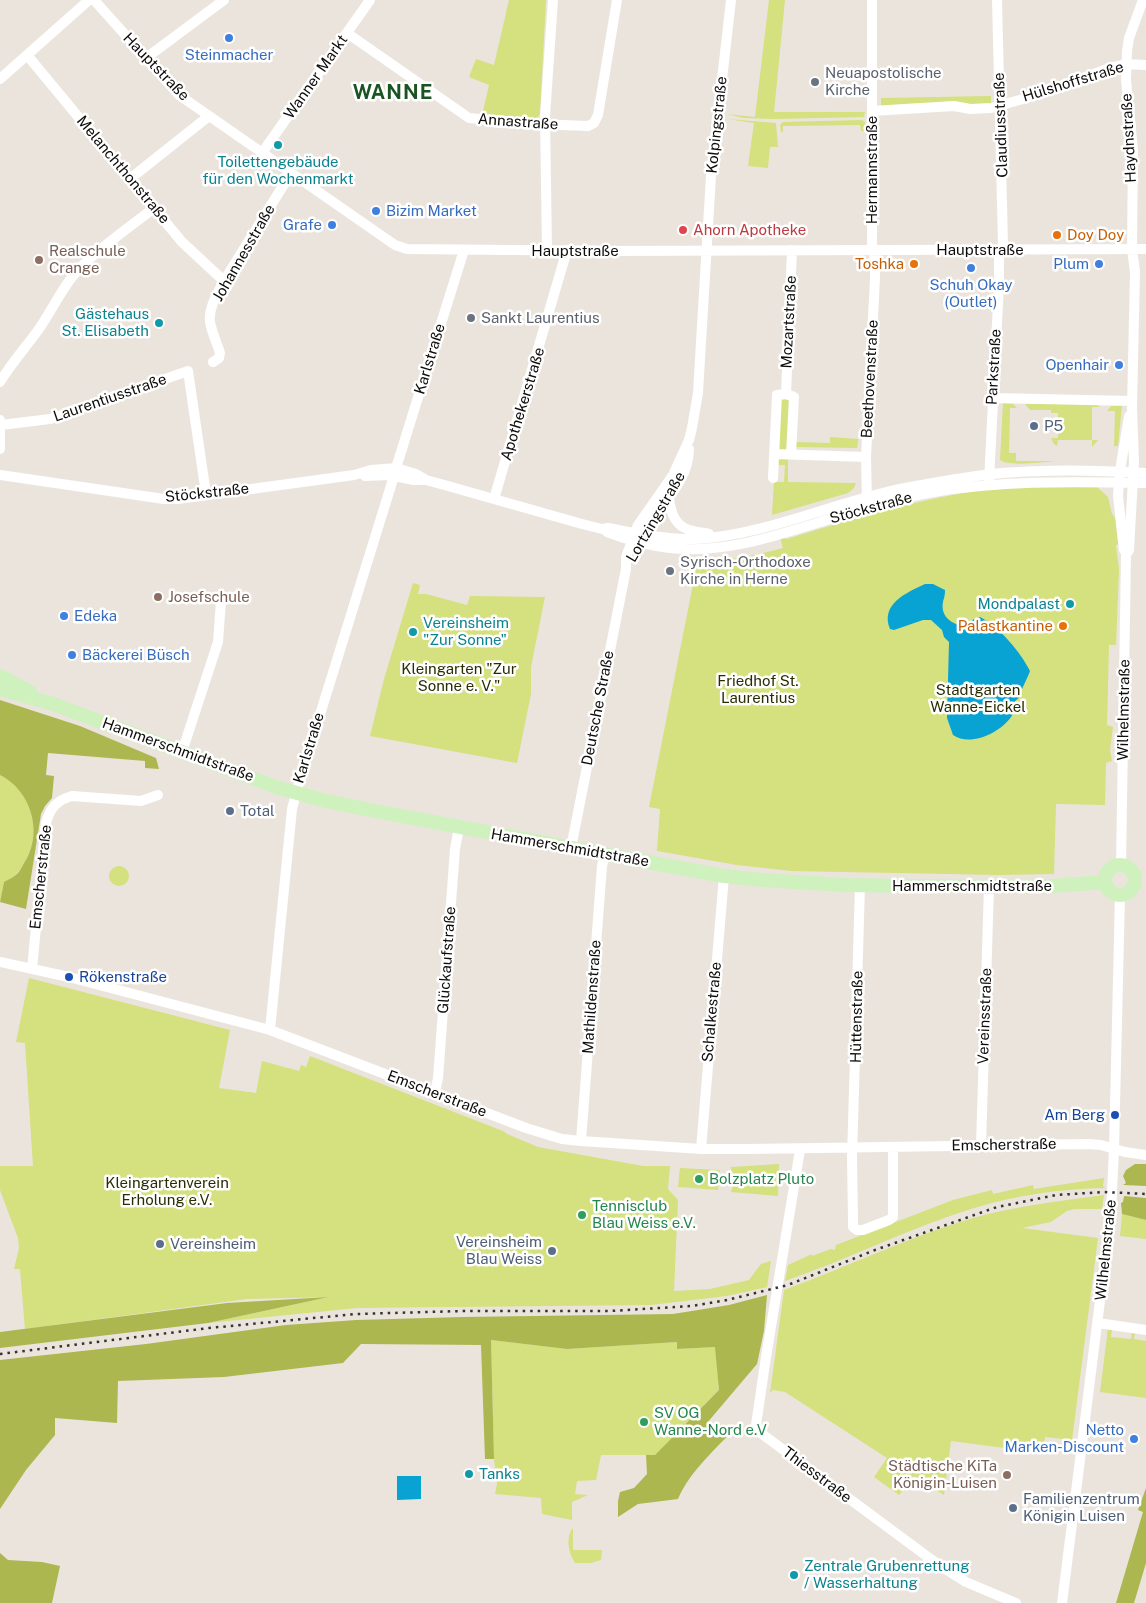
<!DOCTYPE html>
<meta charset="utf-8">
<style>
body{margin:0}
canvas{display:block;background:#eae4dc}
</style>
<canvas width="1146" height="1603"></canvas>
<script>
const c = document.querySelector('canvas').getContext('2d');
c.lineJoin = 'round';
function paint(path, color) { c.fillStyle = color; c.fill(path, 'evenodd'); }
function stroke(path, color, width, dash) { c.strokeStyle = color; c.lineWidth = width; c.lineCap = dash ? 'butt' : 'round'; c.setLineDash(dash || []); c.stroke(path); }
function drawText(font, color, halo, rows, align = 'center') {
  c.font = font + ' "Public Sans",sans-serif'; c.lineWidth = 5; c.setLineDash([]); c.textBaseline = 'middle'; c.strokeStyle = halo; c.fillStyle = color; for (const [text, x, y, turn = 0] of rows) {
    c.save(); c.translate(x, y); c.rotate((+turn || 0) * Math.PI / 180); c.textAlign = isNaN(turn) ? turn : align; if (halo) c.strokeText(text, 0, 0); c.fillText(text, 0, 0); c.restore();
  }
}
paint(new Path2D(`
 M509,0H546L540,113L539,116L536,118L482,115L489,85L469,77L476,59L494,65Z
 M769,0H785L774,112H865L864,117L773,119L744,118L727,114L755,117Z
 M991,96V105H970L967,103L901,104L898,107H881V98Z
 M727,119L776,123L778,147H770L768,168L748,166L754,123Z
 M862,120L865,122V131H861L860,125L783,126V132H781L780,125L783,122Z
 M786,399L789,400V449L781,451L777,447L781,400Z
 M1099,402V407H1092V440H1098L1092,447V440H1058L1057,446L1054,444L1051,438H1058V413H1051V410H1030L1025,404Z
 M1003,403L1013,404L1017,408H1010L1009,453H1016V461H1056C1043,462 1010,467 1000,460Z
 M1122,405L1118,446H1114L1115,411H1107L1111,406Z
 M830,437L858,439L857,448L795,447V442L830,443Z
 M788,458V482L856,483L854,488L848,493L772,515L774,482H784L785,465H778L777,459Z
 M1008,486L1097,487L1108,497L1112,514L1115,518L1118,544L1116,546L1119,569L1116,645H1109L1107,725L1113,727L1110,750L1112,761L1106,763L1105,805L1056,804L1054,874L1000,875L791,871L737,865L657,851L660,809L649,807L698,559C730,562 752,556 783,548L780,537L787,539C861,516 931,496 1008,486Z
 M413,583L420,585L418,594H426L467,605L470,596L545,597L531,667V694L517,763L370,736L384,679Z
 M0,775C30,790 43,830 26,860C23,864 21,870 17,873C14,877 9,879 4,882L0,902Z
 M109 876a10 10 0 1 1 20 0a10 10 0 1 1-20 0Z
 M29,978L230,1030L219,1088L256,1093L262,1061L299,1071L301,1065L306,1067L310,1056L503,1131L507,1134L538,1147L643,1166H670L668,1189L678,1200L674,1291L710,1289L749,1280L761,1264L771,1261L767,1287L727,1296L651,1305L357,1308L208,1323L330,1297L247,1299L25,1329L20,1269H14L19,1248L18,1238L0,1190V1166H33L25,1043L16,1042Z
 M779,1164L778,1196L731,1192L733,1185L731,1167Z
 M680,1168L720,1170L718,1190L678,1187Z
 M1104,1178L1103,1186L1105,1188C1060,1189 1017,1195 974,1208C909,1228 849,1259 785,1281L788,1265L812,1254V1256L831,1249L835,1250L836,1245L953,1200L992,1190L993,1194L1033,1185L1034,1189Z
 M1104,1195L1102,1209H1074L1067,1211L1051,1222L1022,1228L1098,1238L1072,1440L1045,1437L1043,1453L951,1441L944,1495L914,1476L899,1495L874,1477L887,1458L785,1392L773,1390L770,1393L784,1290C847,1267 909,1237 973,1218C1016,1206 1060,1201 1104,1195Z
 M1122,1214L1146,1220V1239L1120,1236Z
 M1108,1328L1112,1329L1111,1337L1131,1339L1132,1332H1135L1134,1339L1146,1341V1398L1100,1392Z
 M491,1340L567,1349L677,1342V1349L716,1347L719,1390L655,1455H601L596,1480L577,1481L575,1494L588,1495L572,1502V1520L542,1514L541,1498L495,1494L497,1484L494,1459Z
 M573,1528V1550H602L601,1560L591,1563H575C569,1554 565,1537 573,1528Z`), '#d5e07e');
paint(new Path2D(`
 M0,700L80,726L156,758L159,769L145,768V761L48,753L46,775L54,776L52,798L45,806L41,814L26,909L0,902L4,882C9,879 14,877 18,873C21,870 23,864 26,860C43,830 30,790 0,775Z
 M1135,1164H1146V1186L1123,1185L1126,1183L1123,1176L1126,1170Z
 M1124,1196L1146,1198V1220L1122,1214L1121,1203L1123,1202Z
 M767,1295L764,1331L757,1364L707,1423L736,1427C716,1449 690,1471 678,1499L638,1504L618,1517V1501L620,1492L634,1488L647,1474L646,1455H655L719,1390L715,1347L677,1349V1342L567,1349L491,1340L494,1459H485L481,1345L361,1344L343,1363L224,1377L118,1381L117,1423L55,1418V1435L26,1470L0,1509V1360L146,1344L286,1325L356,1320L463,1317L673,1314L729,1305Z
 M329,1297L208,1323L0,1348V1332L227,1303Z
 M1146,1488V1563L1134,1603H1116L1143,1512L1138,1510Z
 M0,1553L8,1560L42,1562L60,1566L52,1603H0Z`), '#acb750');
paint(new Path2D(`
 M925,584H933L945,590C945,596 944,598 943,602C940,617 953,625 965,626L974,619L980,617C999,626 1021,653 1030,671C1027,680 1020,690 1021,696L1014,702C1013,707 1015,712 1011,717C1000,733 970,747 953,735L947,718L949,642L944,637L942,630L931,620H923L894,630L890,629C880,604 906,593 925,584Z
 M397,1476H421V1499L397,1500Z`), '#08a3d2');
stroke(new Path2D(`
 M94,0L179,95L395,245L407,249L616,251L1146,249
 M347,33L469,118L537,124L588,126L594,123L598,115L617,0
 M27,55L182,242L224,281
 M146,58L224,0
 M0,79L89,0
 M872,111L954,106L970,109L991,108L1030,97L1113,67L1126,64L1146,65
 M262,153L370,0
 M131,178L209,116
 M547,250L545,116L553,0
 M213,362L219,358L220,353C217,343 212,333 210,322C208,308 218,293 224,281L291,173
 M0,382C12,362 28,345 41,326C55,305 66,280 85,263C106,243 131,226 154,208
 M786,394L792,250
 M993,398L1132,401
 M0,420V449
 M1,425L50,419L188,371L206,494
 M774,454L866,457
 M396,468L464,250
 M0,475L164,499H178L354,475L371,470L396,468L416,474L426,480L448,486L582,524L602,529L608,528C636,533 667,540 695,539C767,535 834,502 905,488C937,482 969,476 1002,473C1050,469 1098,470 1146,473
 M365,476L389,475L414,480H426
 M773,478L777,395L786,394L794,397L791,454
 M989,481L999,284V257L1003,244L997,0
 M669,498C671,514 675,527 693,531C698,533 704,532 709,534
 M494,499L567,250
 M867,503L866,457L875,278V261L872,244V0
 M607,532C631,541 658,548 684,549C729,551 772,537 814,524C854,511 893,499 934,492C1004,480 1075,482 1146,483
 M640,539C654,509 689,485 689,449
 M1124,550L1118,496L1120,471L1129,416
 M182,752L218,642L221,601
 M571,848L626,569V557L638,525L673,475L689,440L692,428L698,393L700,359L711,176L731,0
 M1121,865L1126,555L1129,550L1134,461L1132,408L1135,272L1132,249L1133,150L1126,80L1127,51L1129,38L1143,0
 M860,885L852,1157L853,1221V1227L857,1230H863L889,1220L893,1217V1148
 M0,962L69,977L270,1030L526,1128L562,1139L581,1141L701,1149H749L1089,1144L1101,1145L1125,1152L1146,1155
 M32,969L46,823C50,808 57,800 72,796L141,801L158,795
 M270,1030L292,809L300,779L394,476
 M435,1092L438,1078L455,849L459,827
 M581,1141L602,866L605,854
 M981,1145L989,887
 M701,1149L724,876
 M800,1150L766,1357L756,1425L758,1431L936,1563L966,1582L1016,1603
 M1098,1323L1146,1330
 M1062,1603L1111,1213L1114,1149L1120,895`), '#fff', 10);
stroke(new Path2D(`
 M0,676L30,692
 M0,689L53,704L276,787L322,800L375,811L642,861L724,876L762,880L846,885L989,887H1038L1105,882
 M1105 880a15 15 0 1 1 30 0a15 15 0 1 1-30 0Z`), '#cef1be', 14);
stroke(new Path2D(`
 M0,1354L209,1328L356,1314L463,1311H610L692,1306L727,1300L788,1285L875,1250L997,1207L1056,1195L1104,1192L1146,1194`), '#35322f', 2.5, [2.5, 5]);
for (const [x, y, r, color] of [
 [229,38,5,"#3f7fe0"],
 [815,82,5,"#6b7280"],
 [278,145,5,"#0f9aa8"],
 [376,211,5,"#3f7fe0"],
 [332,225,5,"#3f7fe0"],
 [683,230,5,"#e0444e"],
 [1057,235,5,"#e8710a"],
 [39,260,5,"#8d6e63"],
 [914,264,5,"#e8710a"],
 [1099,264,5,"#3f7fe0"],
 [971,268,5,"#3f7fe0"],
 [471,318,5,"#6b7280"],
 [159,323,5,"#0f9aa8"],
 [1119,365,5,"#3f7fe0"],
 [1034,426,5,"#5c6f8a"],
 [670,571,5,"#6b7280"],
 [158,597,5,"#8d6e63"],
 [1070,604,5,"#0f9aa8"],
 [64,616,5,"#3f7fe0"],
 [1063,626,5,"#e8710a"],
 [413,632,5,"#0f9aa8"],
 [72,655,5,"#3f7fe0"],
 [230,811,5,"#5c6f8a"],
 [69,977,5,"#1a4fb4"],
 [1115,1115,5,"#1a4fb4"],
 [699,1179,5,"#2e9e5b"],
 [582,1215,5,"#2e9e5b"],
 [160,1244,5,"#5c6f8a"],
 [552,1251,5,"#5c6f8a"],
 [644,1422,5,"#2e9e5b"],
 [1134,1439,5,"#3f7fe0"],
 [469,1474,5,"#0f9aa8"],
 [1007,1475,5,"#8d6e63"],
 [1013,1508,5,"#5c6f8a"],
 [794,1575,5,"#0f9aa8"]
]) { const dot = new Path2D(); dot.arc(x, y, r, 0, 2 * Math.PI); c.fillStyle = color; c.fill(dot); stroke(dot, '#fff', 2); }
drawText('15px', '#366cbe', '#fff', [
 ["Steinmacher",229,55,"center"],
 ["Bizim Market",386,211,"left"],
 ["Grafe",322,225],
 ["Plum",1089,264],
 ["Schuh Okay",971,285,"center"],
 ["(Outlet)",971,302,"center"],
 ["Openhair",1109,365],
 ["Edeka",74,616,"left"],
 ["Bäckerei Büsch",82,655,"left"],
 ["Netto",1124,1430],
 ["Marken-Discount",1124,1447]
], 'right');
drawText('15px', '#0e0c0a', '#fff', [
 ["Hauptstraße",156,67,46],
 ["Wanner Markt",316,77,-55],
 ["Hülshoffstraße",1073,82,-17],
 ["Annastraße",518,122,4],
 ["Kolpingstraße",717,125,-84],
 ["Claudiusstraße",1001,125,-92],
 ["Haydnstraße",1129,138,-93],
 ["Melanchthonstraße",123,170,50],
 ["Hermannstraße",872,170,-90],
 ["Hauptstraße",980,250],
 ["Hauptstraße",575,251],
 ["Johannesstraße",244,253,-60],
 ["Mozartstraße",789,322,-87],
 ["Karlstraße",430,359,-73],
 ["Parkstraße",994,367,-87],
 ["Beethovenstraße",870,379,-87],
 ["Laurentiusstraße",110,398,-19],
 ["Apothekerstraße",523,404,-73],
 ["Stöckstraße",207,493,-6],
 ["Stöckstraße",871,508,-15],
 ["Lortzingstraße",656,517,-60],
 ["Deutsche Straße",598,708,-79],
 ["Wilhelmstraße",1124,710,-89],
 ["Karlstraße",309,748,-73],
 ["Hammerschmidtstraße",178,750,20],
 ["Hammerschmidtstraße",570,848,10],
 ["Emscherstraße",41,877,-84],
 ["Hammerschmidtstraße",972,886],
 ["Glückaufstraße",447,960,-86],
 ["Mathildenstraße",592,997,-86],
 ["Schalkestraße",712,1012,-85],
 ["Vereinsstraße",985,1016,-88],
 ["Hüttenstraße",857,1017,-89],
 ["Emscherstraße",437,1094,21],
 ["Emscherstraße",1004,1145,-1],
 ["Wilhelmstraße",1106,1250,-84],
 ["Thiesstraße",817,1475,37]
]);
drawText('15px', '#5b616d', '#fff', [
 ["Neuapostolische",825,73],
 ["Kirche",825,90],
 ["Sankt Laurentius",481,318],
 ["Syrisch-Orthodoxe",680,562],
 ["Kirche in Herne",680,579]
], 'left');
drawText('15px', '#0d838f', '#fff', [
 ["Toilettengebäude",278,162,"center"],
 ["für den Wochenmarkt",278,179,"center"],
 ["Gästehaus",149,314,"right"],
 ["St. Elisabeth",149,331,"right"],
 ["Mondpalast",1060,604,"right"],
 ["Vereinsheim",423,623],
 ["\"Zur Sonne\"",423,640],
 ["Tanks",479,1474],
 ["Zentrale Grubenrettung",804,1566],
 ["/ Wasserhaltung",804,1583]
], 'left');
drawText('15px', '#be3a42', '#fff', [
 ["Ahorn Apotheke",693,230]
], 'left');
drawText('15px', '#c56008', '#fff', [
 ["Doy Doy",1067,235,"left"],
 ["Toshka",904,264],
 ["Palastkantine",1053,626]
], 'right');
drawText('15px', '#785e54', '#fff', [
 ["Realschule",49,251],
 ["Crange",49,268],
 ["Josefschule",168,597],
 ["Städtische KiTa",997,1466,"right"],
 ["Königin-Luisen",997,1483,"right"]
], 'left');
drawText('15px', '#4e5e75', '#fff', [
 ["P5",1044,426],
 ["Total",240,811],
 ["Vereinsheim",542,1242,"right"],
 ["Blau Weiss",542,1259,"right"],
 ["Vereinsheim",170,1244],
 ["Familienzentrum",1023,1499],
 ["Königin Luisen",1023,1516]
], 'left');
drawText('15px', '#2a2d01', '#fff', [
 ["Kleingarten \"Zur",459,669],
 ["Sonne e. V.\"",459,686],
 ["Friedhof St.",758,681],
 ["Laurentius",758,698],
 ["Stadtgarten",978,690],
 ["Wanne-Eickel",978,707],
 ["Kleingartenverein",167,1183],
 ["Erholung e.V.",167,1200]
]);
drawText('15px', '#164399', '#fff', [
 ["Rökenstraße",79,977],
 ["Am Berg",1105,1115,"right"]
], 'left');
drawText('15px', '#27864d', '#fff', [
 ["Bolzplatz Pluto",709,1179],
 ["Tennisclub",592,1206],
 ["Blau Weiss e.V.",592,1223],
 ["SV OG",654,1413],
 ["Wanne-Nord e.V",654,1430]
], 'left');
c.letterSpacing = '1px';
drawText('bold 20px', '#195422', '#fff', [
 ["WANNE",393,93]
]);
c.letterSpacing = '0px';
</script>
